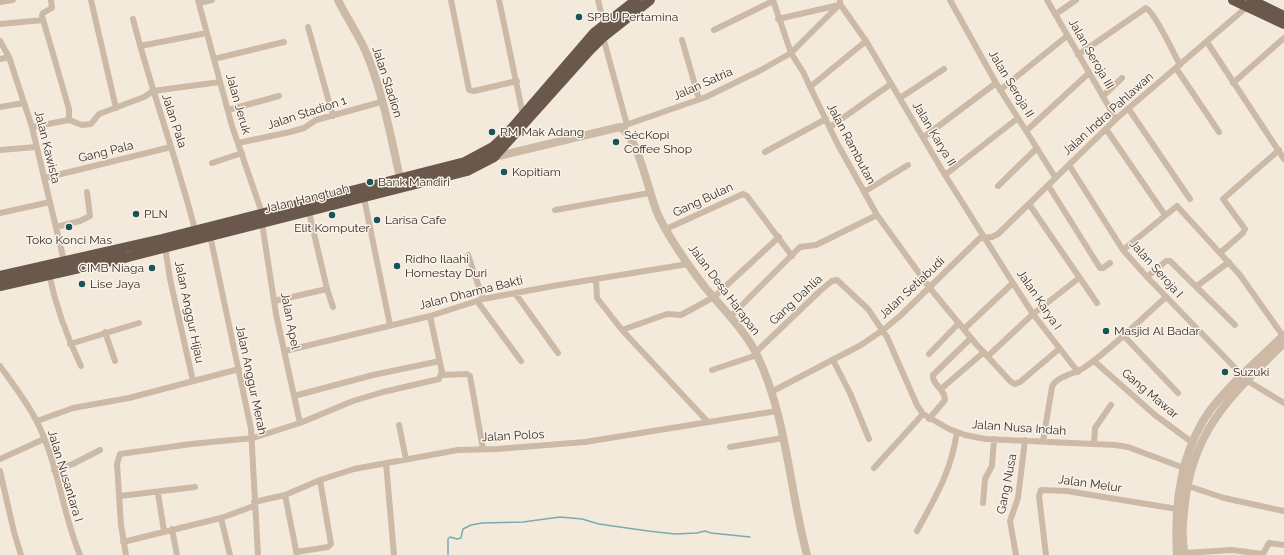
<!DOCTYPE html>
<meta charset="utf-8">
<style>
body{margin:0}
canvas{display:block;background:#f3eadc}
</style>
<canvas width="1284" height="555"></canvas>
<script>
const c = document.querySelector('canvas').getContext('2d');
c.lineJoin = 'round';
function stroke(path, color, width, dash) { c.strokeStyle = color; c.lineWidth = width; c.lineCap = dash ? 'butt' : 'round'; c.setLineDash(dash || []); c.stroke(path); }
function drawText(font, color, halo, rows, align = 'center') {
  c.font = font + ' Raleway,sans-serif'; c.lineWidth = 3; c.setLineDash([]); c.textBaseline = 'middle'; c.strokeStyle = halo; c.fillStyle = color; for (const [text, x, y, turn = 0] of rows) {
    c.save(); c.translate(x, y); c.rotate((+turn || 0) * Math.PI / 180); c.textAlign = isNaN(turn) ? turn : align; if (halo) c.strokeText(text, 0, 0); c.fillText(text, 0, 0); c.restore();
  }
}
stroke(new Path2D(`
 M448,555V539L450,537L457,539L461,538L463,529L471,525L482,523L523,522L560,517L582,519L599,524L648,531L675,534L697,533L705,531L711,533L750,537`), '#79acb1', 1.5);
stroke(new Path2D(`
 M51,0L52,8L43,13L42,16L69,109V120
 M91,0L116,108
 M198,0L232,126L262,213
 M451,0L469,90L474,91L517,81
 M499,0L523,115
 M598,0L604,24
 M773,0L791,53L803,72L837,143L877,215L929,287L976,344L1011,382L1015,384L1020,382L1059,349
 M840,0V4L866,41L945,175L1013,283L1033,314L1078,372
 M950,0L996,83L1055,177
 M1047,0L1116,119
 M0,2L13,0
 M199,3L212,0
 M1056,14L1076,0
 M133,19C151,90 177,159 195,230
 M778,19L839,5
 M0,24L43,20
 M308,27L333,116
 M714,30L773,1
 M603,37L627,125
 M682,40L699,99
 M0,41L9,57L32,127L64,261
 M1207,42L1284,159
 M140,46L207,33
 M1078,55L1146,8C1155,13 1174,54 1180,65
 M0,59L9,57
 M214,59L284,42
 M1176,68L1219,132
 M1233,83L1284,38
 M810,87L866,41
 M1000,90L1067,36
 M1103,96L1122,78
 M900,98L944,69
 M0,107L24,103
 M1128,108L1190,199
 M228,110L279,96
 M32,127L69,120L82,125L91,124L99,114L144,97L153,91L220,82
 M620,127L706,97L761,70L791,53L840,4
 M830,127L891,84
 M1106,129L1165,215
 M1026,131L1089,73
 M924,137L996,83
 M238,143L290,132L304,128L316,120L381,102
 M0,150L36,147
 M765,152L826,119
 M212,163L242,153
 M1069,165L1123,250L1147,277L1242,375
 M945,175L1018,118
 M45,178L171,147
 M1048,185L1100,268H1103L1110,263
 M998,186L1037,148
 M864,192L908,165
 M364,198L390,325
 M1029,204L1097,303
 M555,210L649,193
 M0,213L50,202
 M262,223L276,314L300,423
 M56,227L80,221L90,216L87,192
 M666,229L743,194L747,196L792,256
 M210,235L251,429L258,555
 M165,247L170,279L193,381
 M1123,250L1177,206L1240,275L1283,336
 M1221,252L1243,233L1245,229L1223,199L1279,150
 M468,255L483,299
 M49,274C56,307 67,337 81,366
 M1147,277L1166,261H1170L1235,325
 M596,279L597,298L622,330L707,421
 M1197,286L1229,262
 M327,289L333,307
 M515,293L558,353
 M274,301L327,289L309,212
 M477,301L521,361
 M730,317L800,247L816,245L877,215
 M964,329L1013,283
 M622,330L667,314L681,315L714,297L779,237
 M105,332L115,361
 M1123,335L1178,393
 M70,344L139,323
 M285,351L430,316L483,299L553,286L688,264
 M756,352L821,290L832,281L837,280L868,309L887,337L917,405L923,414L949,429L965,435L985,439L1115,445L1128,447L1184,468
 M929,354L959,323
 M988,356L1033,314L1079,278
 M833,360L850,393L869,439
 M1094,361L1155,415L1193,443
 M0,366C13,384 27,402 37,422C58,463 62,512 80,555
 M712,370L757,355
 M442,375L467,374L470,376L483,449
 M1246,380L1284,403
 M941,389L984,352
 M773,391L861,345L883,330L900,316L980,238L992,237L998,234L1116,119L1248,6
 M294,396L373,375L440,361
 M929,419L945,400C945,388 932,386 933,375L971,338
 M37,421L73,408L129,398L239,369
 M399,425L406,459
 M1043,441L1052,387C1056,376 1076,374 1085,367C1114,347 1140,320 1166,297
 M1094,444L1095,428L1111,405
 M730,447L783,438
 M0,459L44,439
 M386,463L394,555
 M874,468L923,414
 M54,470L73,464L100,450
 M0,471L14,532L21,555
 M1185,485L1224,498L1284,511
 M158,493L164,531
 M285,495L297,555
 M120,496L195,487
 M254,502L285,495L320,480L354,469L458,450L497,449L585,442L777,411
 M983,503L985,479L992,466L994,439
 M221,518L230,555
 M172,529L177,555
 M917,531C936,496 951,472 957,432
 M123,542L221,518L254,506
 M296,552L328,547L331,544L320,480
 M1184,553L1232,550L1263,554L1269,543L1284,545
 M126,555L121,525L117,464L120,454L191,444L253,438L300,423L353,401L383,392L439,379L442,372L430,316
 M1016,555L1010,521L1018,498L1025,440
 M1046,555L1039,496L1041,490L1067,491L1177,509`), '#ccbaa7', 6);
stroke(new Path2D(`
 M338,0C347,19 360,36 368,57C383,95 391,137 400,178
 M494,157L620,127C640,139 648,194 659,217C671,241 688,265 704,286C721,307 743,328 756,353C787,416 789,488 807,555
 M1177,555C1174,505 1180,451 1211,409C1232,382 1259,359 1284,335
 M1185,555C1181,538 1183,520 1185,503C1193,428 1234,393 1284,343`), '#ccbaa7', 8);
stroke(new Path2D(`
 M1233,0L1284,24
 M1251,0L1284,16
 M0,276L162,239L465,162L493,147L506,135L594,33L636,0
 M0,286L128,257L467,171L494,157L590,50L603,37L650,0`), '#6a584c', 10);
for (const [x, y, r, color] of [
 [579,17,4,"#1b535b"],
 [492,132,4,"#1b535b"],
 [616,142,4,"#1b535b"],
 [504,172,4,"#1b535b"],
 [370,182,4,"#1b535b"],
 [136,214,4,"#1b535b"],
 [332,215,4,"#1b535b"],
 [377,220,4,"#1b535b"],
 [69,227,4,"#1b535b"],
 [397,266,4,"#1b535b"],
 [152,268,4,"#1b535b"],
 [82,284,4,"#1b535b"],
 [1106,331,4,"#1b535b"],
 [1225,372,4,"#1b535b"]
]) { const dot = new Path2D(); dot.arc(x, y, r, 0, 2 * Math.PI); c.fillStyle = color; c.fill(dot); stroke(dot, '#faf3e9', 1.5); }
drawText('12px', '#382e28', '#faf3e9', [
 ["SPBU Pertamina",587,17],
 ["RM Mak Adang",500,132],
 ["SécKopi",624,135],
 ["Coffee Shop",624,149],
 ["Kopitiam",512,172],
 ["Bank Mandiri",378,182],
 ["PLN",144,214],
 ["Larisa Cafe",385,220],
 ["Elit Komputer",332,228,"center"],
 ["Toko Konci Mas",69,240,"center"],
 ["Ridho Ilaahi",405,259],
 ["Homestay Duri",405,273],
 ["CIMB Niaga",144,268,"right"],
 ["Lise Jaya",90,284],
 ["Masjid Al Badar",1114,331],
 ["Suzuki",1233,372]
], 'left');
drawText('12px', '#382e28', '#faf3e9', [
 ["Jalan Seroja III",1091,54,60],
 ["Jalan Stadion",387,82,72],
 ["Jalan Satria",703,84,-24],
 ["Jalan Seroja II",1011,84,59],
 ["Jalan Jeruk",238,104,74],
 ["Jalan Stadion 1",307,113,-18],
 ["Jalan Indra Pahlawan",1108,114,-42],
 ["Jalan Pala",174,121,72],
 ["Jalan Karya II",934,134,59],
 ["Jalan Rambutan",851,144,62],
 ["Jalan Kawista",47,147,76],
 ["Gang Pala",106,152,-14],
 ["Jalan Hangtuah",307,199,-14],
 ["Gang Bulan",703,200,-25],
 ["Jalan Seroja I",1156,269,48],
 ["Jalan Setiabudi",912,288,-43],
 ["Jalan Desa Harapan",724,290,53],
 ["Jalan Dharma Bakti",471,293,-14],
 ["Gang Dahlia",796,300,-43],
 ["Jalan Karya I",1039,300,56],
 ["Jalan Anggur Hijau",189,312,78],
 ["Jalan Apel",290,321,79],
 ["Jalan Anggur Merah",251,380,78],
 ["Gang Mawar",1150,394,40],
 ["Jalan Nusa Indah",1019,428,4],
 ["Jalan Polos",513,436,-3],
 ["Jalan Nusantara I",65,476,73],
 ["Gang Nusa",1007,484,-79],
 ["Jalan Melur",1090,484,8]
]);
</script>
